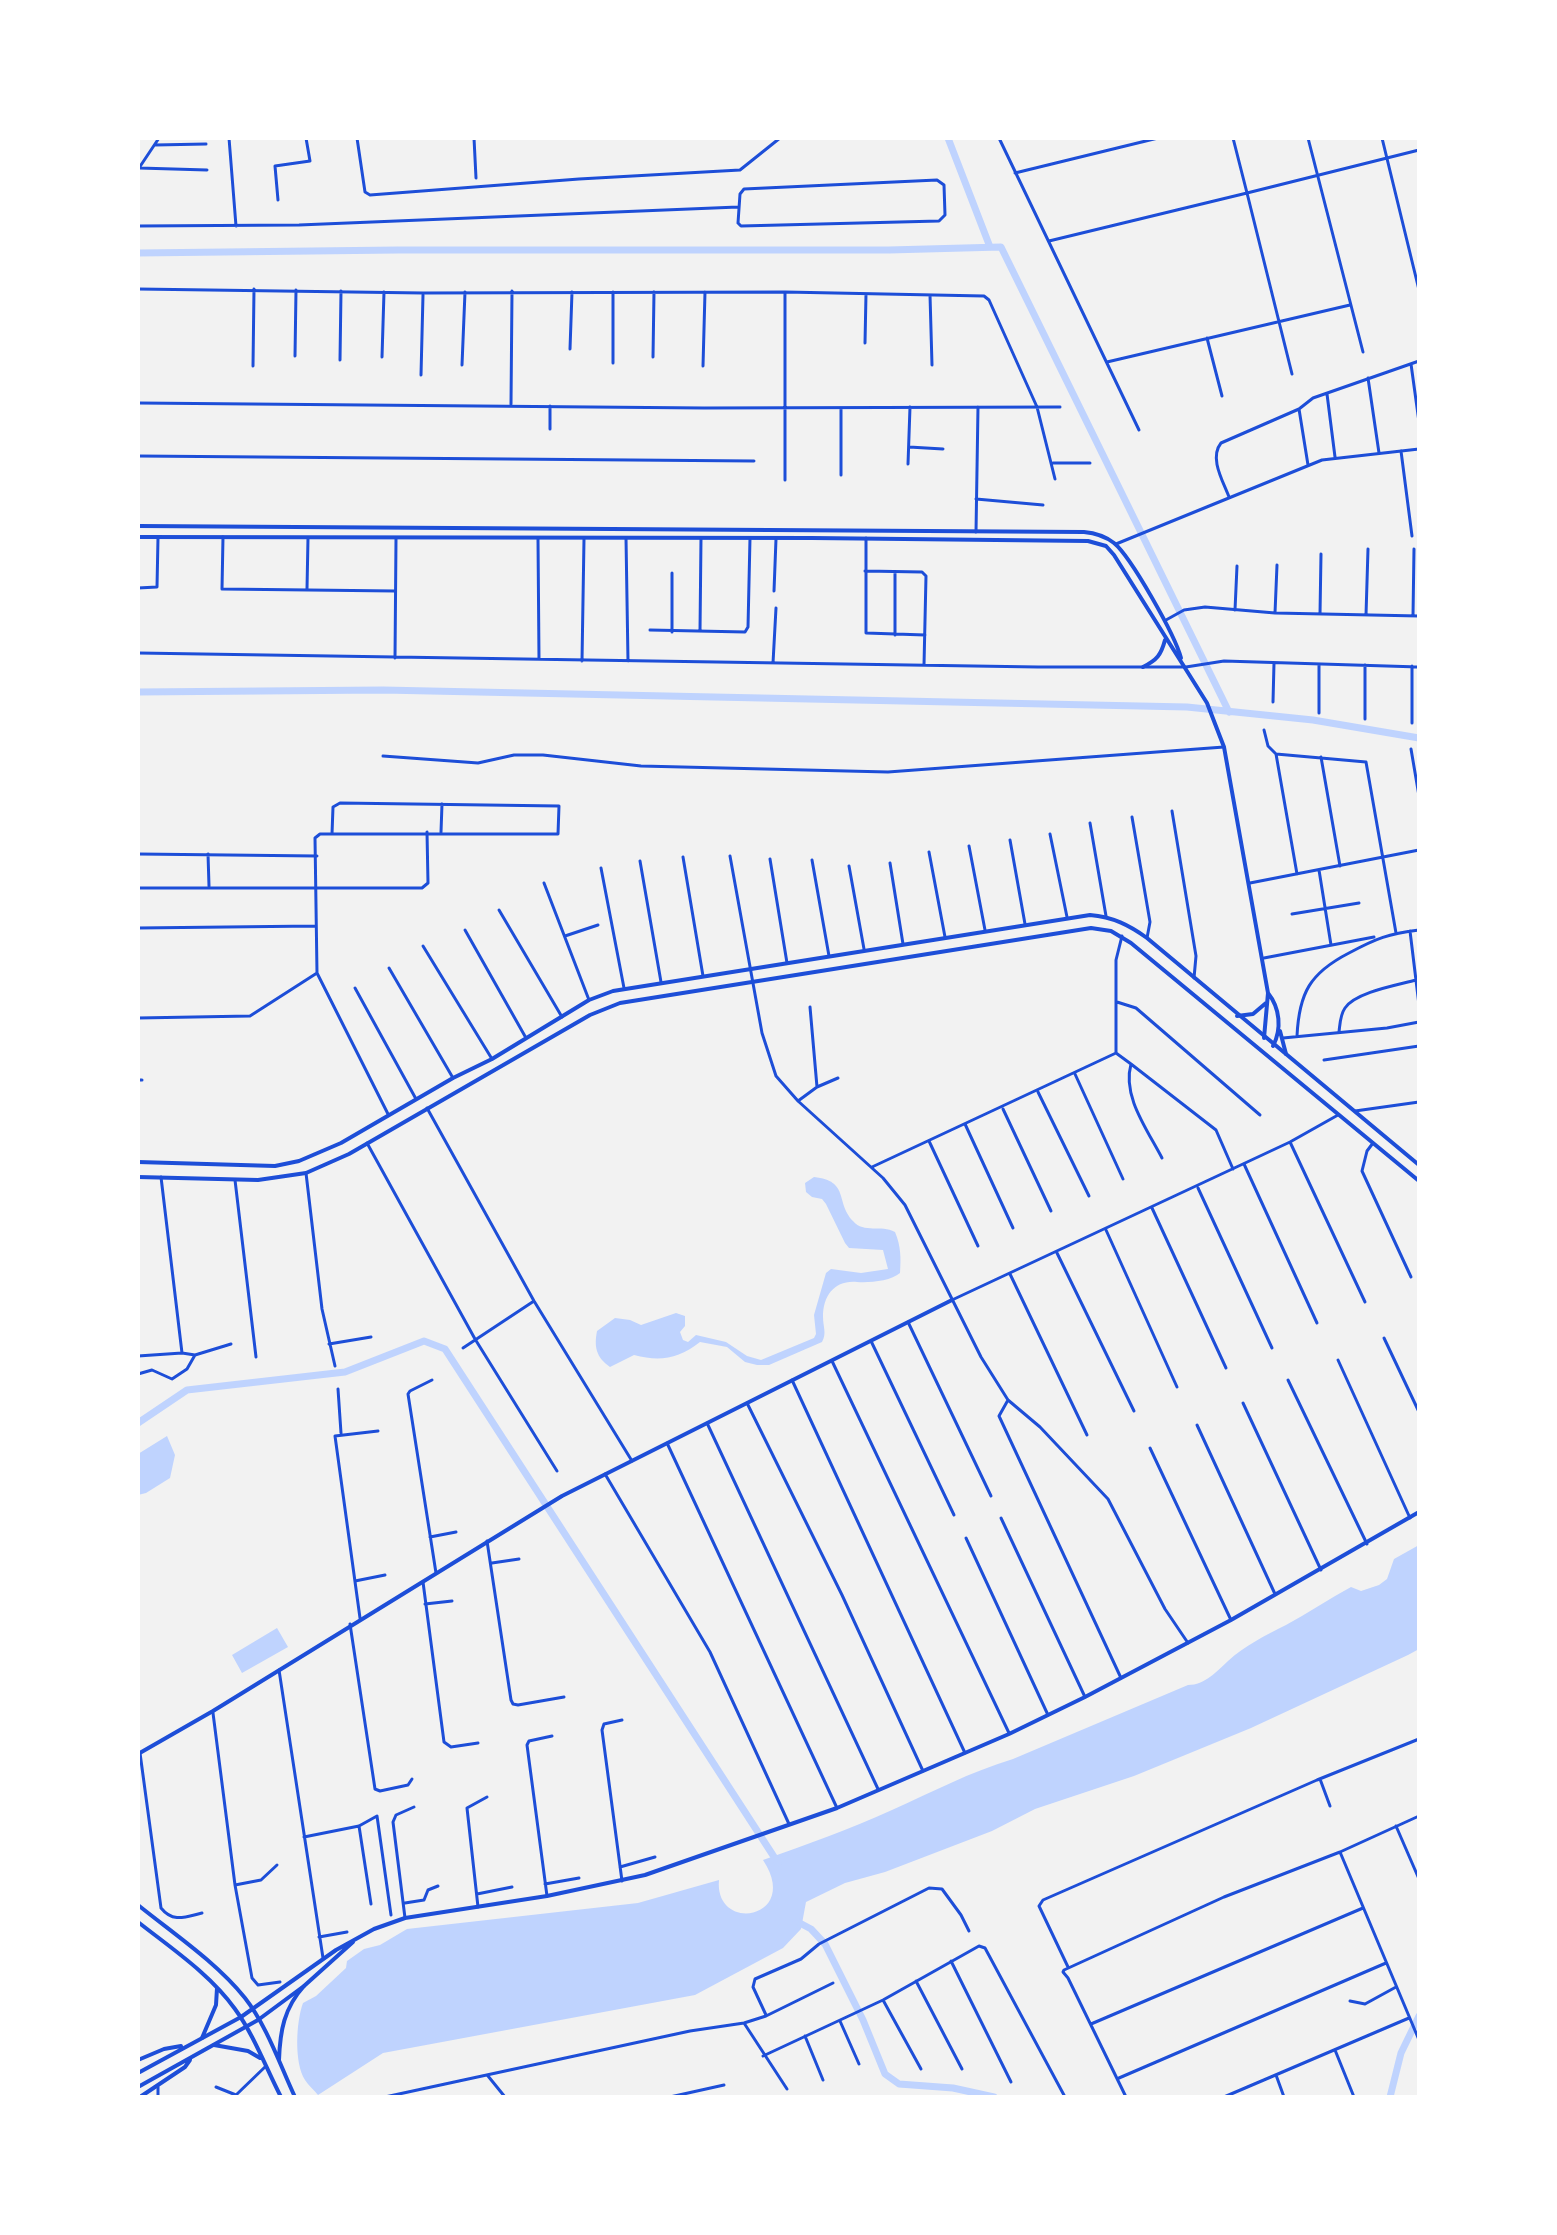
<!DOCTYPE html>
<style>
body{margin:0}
#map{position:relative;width:1557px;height:2235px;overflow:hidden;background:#f2f2f2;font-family:"Titillium Web",sans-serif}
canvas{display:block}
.frame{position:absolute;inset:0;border:140px solid #fff;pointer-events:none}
</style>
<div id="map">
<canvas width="1557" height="2235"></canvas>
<div class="frame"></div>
</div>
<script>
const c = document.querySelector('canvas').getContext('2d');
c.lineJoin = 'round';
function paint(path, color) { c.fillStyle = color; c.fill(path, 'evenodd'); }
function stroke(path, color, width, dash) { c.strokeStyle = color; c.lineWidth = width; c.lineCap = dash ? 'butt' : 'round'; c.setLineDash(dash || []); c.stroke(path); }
paint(new Path2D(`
 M814,1177C850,1181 835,1202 853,1221C864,1234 881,1224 895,1232C901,1246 901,1258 900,1273C891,1281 869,1283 857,1282C835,1280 823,1295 823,1317C823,1327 827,1333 822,1342L769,1365H757L745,1362L727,1347L700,1342C678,1359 660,1362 634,1355L610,1367C596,1357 594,1347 597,1331L615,1318L630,1320L641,1325L676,1313L685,1316V1326L680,1332L683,1340L688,1342L696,1335L726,1342L747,1356L761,1360L814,1338L816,1334L814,1315L826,1273L831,1269L861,1273L888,1269L883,1250L849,1248L845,1243L826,1204L822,1199L812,1197L806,1192L805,1183Z
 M167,1436L175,1455L170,1478L146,1493L138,1495V1454Z
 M1419,1545V1649L1408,1655L1251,1728L1134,1776L1035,1809L992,1831L885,1872L845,1883L806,1902L801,1929L783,1948L695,1995L383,2053L318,2095C314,2090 308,2085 305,2080C294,2063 296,2022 303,2003L316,1996L346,1968L347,1961L364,1949L380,1945L407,1929L638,1903L719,1880C714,1934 802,1919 763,1860C806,1845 850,1829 892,1810C932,1792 970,1772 1013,1759L1188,1685C1205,1685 1217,1671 1228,1661C1244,1646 1266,1635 1286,1625C1308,1613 1329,1599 1351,1587L1361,1591L1379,1585L1387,1579L1394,1559Z
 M277,1628L288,1647L242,1673L232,1655Z`), '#bfd3fe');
stroke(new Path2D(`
 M948,138L990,247
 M138,253L398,250H889L1001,247L1229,712
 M138,692L383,690L1187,707L1313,720L1419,738
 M138,1423L187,1390L345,1372L424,1341L445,1349L778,1863
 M796,1921L811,1929L825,1944L863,2020L885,2074L899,2084L953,2088L994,2097
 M1390,2097L1401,2053L1419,2016`), '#bfd3fe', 7);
stroke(new Path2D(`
 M229,138L236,226
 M357,138L365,192L370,195L579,179L740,170L780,138
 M474,138L476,178
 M999,138L1139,430
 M1233,138L1247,193L1419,150
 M1308,138L1363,352
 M1382,138L1419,290
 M155,145L206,144
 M139,168L207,170
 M139,168L159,138
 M1015,173L1158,138
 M937,180L944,185L945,215L939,221L741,226L738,223L740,194L744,189Z
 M278,200L275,166L310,161L306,138
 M138,226L299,225L738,207
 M1049,241L1247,193L1292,374
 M138,289L423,293L785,292L984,296L989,300L1037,407L1055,479
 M613,292V363
 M785,292V480
 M930,295L932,365
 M1207,338L1222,396
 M865,343L866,294
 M570,349L572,292
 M295,356L296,290
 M382,357L384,292
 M653,357L654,292
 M340,360L341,291
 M1107,362L1350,305
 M1411,364L1419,422
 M462,365L465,292
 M253,366L254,289
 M703,366L705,292
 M421,375L423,295
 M1368,378L1379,453
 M1327,394L1335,457
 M138,403L704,408L1060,407
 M511,404L512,291
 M1299,409L1308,465
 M550,429V406
 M909,447L943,449
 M1401,451L1412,536
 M138,456L754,461
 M1053,463H1090
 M908,464L910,407
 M841,475V408
 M1229,497C1223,481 1209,458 1221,443L1299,409L1313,398L1419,361
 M976,499L1043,505
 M976,532L978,407
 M223,537L222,589L395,591
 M626,538L628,661
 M866,538V633L925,635
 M538,539L539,659
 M1116,544L1322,460L1419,449
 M865,571L922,572L926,576L924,665
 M138,588L157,587L158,538
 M307,589L308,538
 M774,591L776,539
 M1235,610L1237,566
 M1275,613L1277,565
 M1320,614L1321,554
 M1366,615L1368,549
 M1413,616L1414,549
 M1166,620L1184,610L1205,607L1275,613L1419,616
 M650,630L745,632L748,627L750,538
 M700,631L701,538
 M672,632V573
 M895,635V572
 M138,653L1038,667H1186L1224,661L1419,667
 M395,658L396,539
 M582,661L584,539
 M773,663L776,608
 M1273,702L1274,663
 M1319,713V664
 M1365,719V665
 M1412,723V666
 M1264,730L1268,746L1276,754L1297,874
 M1411,749L1419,796
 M1276,754L1366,762L1396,933
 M383,756L478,763L514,755H543L641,766L888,772L1224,747
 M1321,757L1340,866
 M1172,811L1196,956L1194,978
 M1132,817L1150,922L1147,938
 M1090,823L1106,916
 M441,832L442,804
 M332,834L333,807L340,803L559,806L558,834H320L315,838L317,973L388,1114
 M1050,834L1067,917
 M1010,840L1025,924
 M969,846L985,930
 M929,852L945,937
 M138,854L317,856
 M208,854L209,886
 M730,856L762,1033L776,1076L798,1101L883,1178L905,1205L981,1357L1008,1400L1040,1427L1108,1499L1165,1609L1188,1643
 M683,857L703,976
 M770,859L787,963
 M812,860L829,956
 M640,861L661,982
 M890,863L903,944
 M849,866L864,949
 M601,868L624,988
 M1319,870L1331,945
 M544,883L589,1000
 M1250,883L1419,850
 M138,888H422L428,883L427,832
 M499,910L562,1017
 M1292,914L1359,903
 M138,928L315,926
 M465,930L526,1038
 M1410,931L1419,1005
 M565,936L598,925
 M423,946L492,1059
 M1264,958L1374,937
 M389,968L453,1078
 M355,988L416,1099
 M1117,1002L1136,1008L1260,1115
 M138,1018L250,1016L317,973
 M1339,1032C1340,1024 1340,1015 1345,1008C1356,992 1398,985 1416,980
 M1297,1036C1299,993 1310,973 1349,953C1377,938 1388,934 1419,930
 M1283,1038L1387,1028L1419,1022
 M1116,1053L1131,1064C1122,1096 1147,1129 1162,1158
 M1324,1060L1419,1046
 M1131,1064L1216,1130L1233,1169
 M1075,1074L1123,1179
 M138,1080H142
 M817,1087L838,1078
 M1038,1092L1089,1196
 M798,1101L817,1087L810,1007
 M427,1108L534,1301L632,1461
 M1003,1109L1051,1211
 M1355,1111L1419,1102
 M965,1124L1013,1228
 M929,1141L978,1246
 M1290,1142L1365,1302
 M367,1143L475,1339L557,1471
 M1373,1143L1367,1151L1362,1171L1411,1277
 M1244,1164L1317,1323
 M872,1167L1116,1053V960L1122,936
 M306,1173L322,1309L335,1366
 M161,1177L182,1353
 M235,1180L256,1357
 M1198,1188L1272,1348
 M1152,1208L1226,1368
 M1106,1230L1177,1387
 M1057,1253L1134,1411
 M1010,1274L1087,1435
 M952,1300L1290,1142L1338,1115
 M908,1322L991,1496
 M1384,1338L1419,1412
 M871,1341L954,1515
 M329,1344L371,1337
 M463,1348L534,1301
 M138,1356L182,1353L195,1355L231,1344
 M1338,1360L1410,1518
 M832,1361L1009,1733
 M138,1374L152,1370L172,1379L187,1369L195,1355
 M432,1380L410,1391L408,1394L436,1573
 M792,1380L965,1753
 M1288,1380L1367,1544
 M338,1389L341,1433
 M1008,1400L999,1416L1121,1678
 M747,1403L842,1595L923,1771
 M1243,1403L1321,1570
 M707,1423L878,1789
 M1197,1425L1275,1594
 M667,1443L837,1808
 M1150,1448L1231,1620
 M605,1474L710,1652L789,1824
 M1001,1518L1085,1697
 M430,1537L456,1532
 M966,1538L1048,1715
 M487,1541L511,1700L513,1704L518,1705L564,1697
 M492,1563L519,1559
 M355,1581L385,1575
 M423,1582L444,1742L451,1747L478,1743
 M425,1604L452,1601
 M360,1618L335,1436L378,1431
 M350,1624L375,1789L380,1791L408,1785L412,1779
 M279,1670L323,1958
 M213,1713L235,1885L252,1978L258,1985L280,1982
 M622,1720L604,1724L602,1730L622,1881
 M140,1753L161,1908C173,1923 185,1917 202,1913
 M1320,1779L1330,1806
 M359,1826L371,1904
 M1396,1826L1419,1879
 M304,1837L359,1826L377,1816L391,1915
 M1340,1852L1419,2040
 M620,1867L655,1857
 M545,1884L579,1878
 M235,1885L261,1880L277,1865
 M477,1894L512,1887
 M547,1896L527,1745L529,1741L552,1736
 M405,1903L424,1900L428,1890L438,1886
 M478,1907L467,1808L487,1797
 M405,1918L393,1822L396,1815L414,1807
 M319,1937L347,1932
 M951,1961L1011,2082
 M1068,1967L1039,1906L1043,1900L1317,1780L1419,1739
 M916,1981L962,2069
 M883,2000L921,2069
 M1350,2001L1365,2004L1396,1987
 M766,2015L753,1987L755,1979L801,1959L819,1944L929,1888L942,1889L961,1915L969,1931
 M840,2021L859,2064
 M744,2023L787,2089
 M1091,2024L1363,1908
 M805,2036L823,2080
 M1335,2050L1354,2097
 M763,2056L883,2000L979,1946L985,1948L1065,2097
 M1276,2075L1284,2097
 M488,2076L505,2097
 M1119,2078L1386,1963
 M158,2087V2097
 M216,2087L236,2095L266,2066
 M385,2097L690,2031L744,2023L766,2016L833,1983
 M670,2097L724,2085
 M1126,2097L1068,1978L1063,1972L1064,1970L1224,1897L1340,1852L1419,1816
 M1224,2097L1409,2018`), '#1d4ed8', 3);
stroke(new Path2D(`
 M138,526L1084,532C1095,533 1105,536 1114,543C1131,557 1175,635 1181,658
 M138,537L812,538L1088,541L1106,546L1114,555L1207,703L1224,747L1268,993L1264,1038
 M1143,667C1157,660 1161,655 1165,640
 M1268,993C1280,1008 1282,1029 1273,1046
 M1237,1016L1253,1014L1266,1003
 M1280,1031L1286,1054
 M138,1754L213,1711L562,1496L952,1300
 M138,2060L164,2049L181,2046
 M138,2073L241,2017L336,1950L374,1929L405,1918L547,1896L645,1875L837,1808L1009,1734L1085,1697L1231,1620L1419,1512
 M138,2087L258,2020L304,1986L353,1942
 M140,2097L185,2067L190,2060`), '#1d4ed8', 4);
stroke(new Path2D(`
 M138,1162L275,1166L299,1161L341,1143L453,1078L492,1059L589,1000L613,991L1090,915C1113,917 1129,925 1147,938L1419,1165
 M138,1177L258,1180L306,1173L349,1154L590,1015L620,1003L1091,928L1111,931L1131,943L1419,1181
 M138,1905C174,1934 216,1962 245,1998C267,2026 280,2065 295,2097
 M138,1922C171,1948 210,1974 235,2009C254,2035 266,2068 281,2097
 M202,2038L216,2005L217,1988
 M214,2045L248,2051L260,2058
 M279,2060C280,2031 284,2008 304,1986`), '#1d4ed8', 4);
</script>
